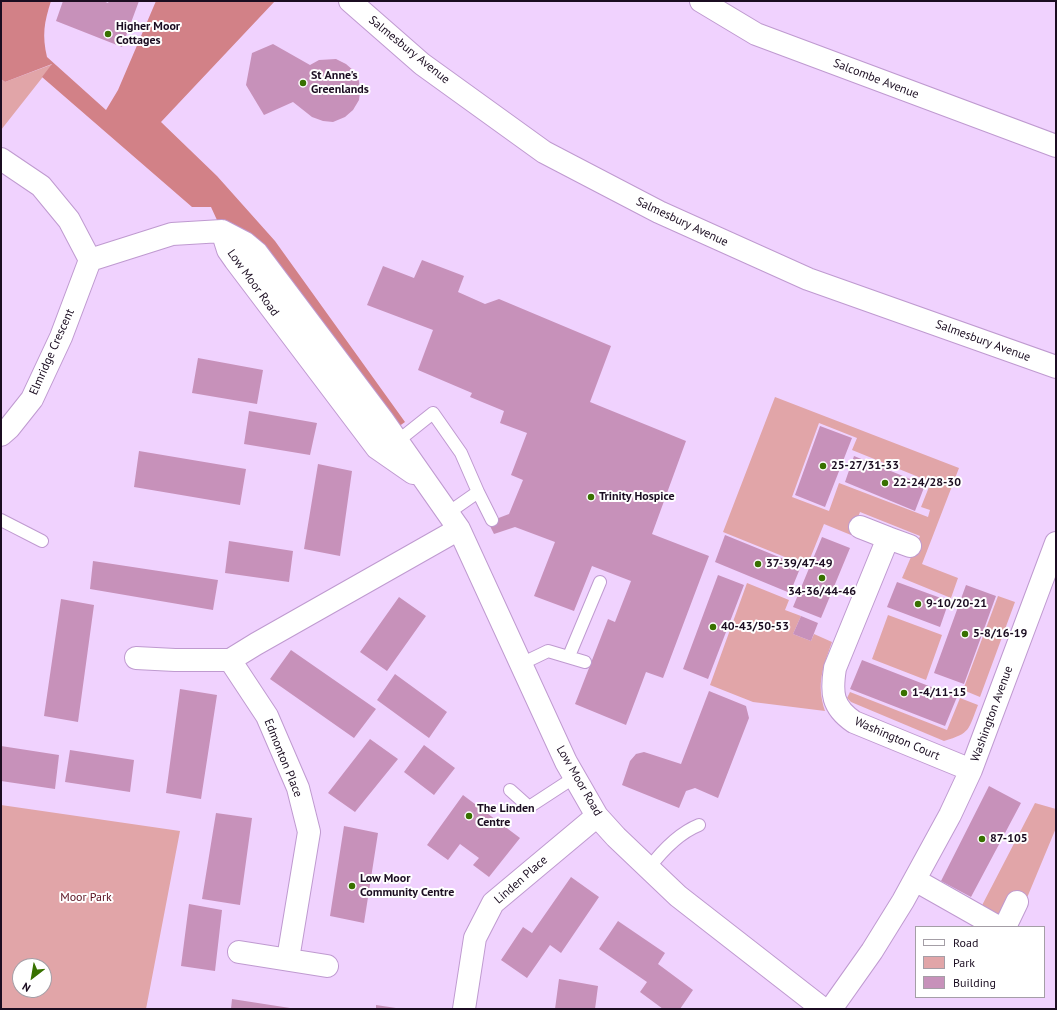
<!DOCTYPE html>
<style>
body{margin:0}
#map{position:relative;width:1057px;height:1010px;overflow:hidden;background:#f0d2fe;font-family:"PT Sans",sans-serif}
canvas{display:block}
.frame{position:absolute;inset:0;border:2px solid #1b0d21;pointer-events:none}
.legend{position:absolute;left:915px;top:926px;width:130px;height:72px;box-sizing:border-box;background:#fff;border:1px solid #a49ea6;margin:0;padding:5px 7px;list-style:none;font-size:12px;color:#1b0d21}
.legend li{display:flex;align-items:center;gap:8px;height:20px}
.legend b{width:20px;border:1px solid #a49ea6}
.north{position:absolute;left:12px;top:958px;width:40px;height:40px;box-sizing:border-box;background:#fff;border:1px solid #a49ea6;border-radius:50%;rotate:211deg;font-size:11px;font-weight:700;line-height:16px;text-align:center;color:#1b0d21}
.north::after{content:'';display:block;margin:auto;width:14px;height:18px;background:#387100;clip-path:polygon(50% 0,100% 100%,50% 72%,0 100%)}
</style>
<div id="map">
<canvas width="1057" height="1010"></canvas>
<div class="frame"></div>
<ul class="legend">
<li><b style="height:5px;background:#fff"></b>Road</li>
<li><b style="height:11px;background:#e1a5a8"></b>Park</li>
<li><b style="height:11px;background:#c791ba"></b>Building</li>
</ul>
<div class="north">N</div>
</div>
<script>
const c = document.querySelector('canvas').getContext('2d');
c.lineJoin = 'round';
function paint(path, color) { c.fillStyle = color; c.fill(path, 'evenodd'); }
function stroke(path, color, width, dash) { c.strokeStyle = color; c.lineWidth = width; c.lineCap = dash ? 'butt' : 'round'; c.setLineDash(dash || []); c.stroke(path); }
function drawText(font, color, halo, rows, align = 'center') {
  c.font = font + ' "PT Sans",sans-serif'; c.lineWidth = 4; c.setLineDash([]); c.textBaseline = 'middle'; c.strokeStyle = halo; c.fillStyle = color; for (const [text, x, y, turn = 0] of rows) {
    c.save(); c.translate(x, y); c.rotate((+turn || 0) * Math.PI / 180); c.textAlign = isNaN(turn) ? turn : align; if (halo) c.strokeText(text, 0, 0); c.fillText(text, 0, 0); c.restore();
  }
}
paint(new Path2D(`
 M53,64L1,130V79L5,82Z
 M775,397L959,468L922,564L958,578L951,598L902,578L920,536L860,512L851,535L824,524L807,566L723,532ZM819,423L857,438L852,450L931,482L921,507L930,510L928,517L839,483L829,511L792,497Z
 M747,583L789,600L785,610L801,616L793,634L811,641L814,634L832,642C823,668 816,683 825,711L753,702L710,685Z
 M998,596L1015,602L980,697L963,690Z
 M888,615L942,635L926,680L872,659Z
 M850,692L947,730L960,698L978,705C968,730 971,733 944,741L851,702L847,698Z
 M1035,803L1056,809V828L1024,905L1008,897L993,924L977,915Z
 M1,805L180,831L146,1009H1ZM20,966H44V990H20Z`), '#e1a5a8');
paint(new Path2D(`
 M1,1H51C44,23 42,35 47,57L106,110L118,90L156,1H275L161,122L217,176L275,241L405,422L391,432L222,231L211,207H192L42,77L52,64L5,82L1,79Z`), '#d28187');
paint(new Path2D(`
 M63,1H103L108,3L109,1H139L122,47L56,21Z
 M273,44L310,65L319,60L336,59L346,64L354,71L359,81L360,92L359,100L353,110L345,117L333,122L323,121L312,117L293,102L264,115L246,85L252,53Z
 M422,260L464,276L458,292L485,304L499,299L611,346L590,402L686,441L652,534L709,556L663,678L646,672L626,725L575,704L608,619L615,622L631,581L592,566L574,611L534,596L555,542L515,527L494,534L488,522L509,514L523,480L511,475L527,433L500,423L504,411L470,397L472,393L418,370L433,330L367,305L383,266L414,278Z
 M198,358L263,370L257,404L192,393Z
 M249,411L317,423L310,455L244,444Z
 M820,426L852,438L825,507L795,495Z
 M139,451L246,469L240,505L134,487Z
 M854,456L925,485L915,511L845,482Z
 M318,464L352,471L340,556L304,549Z
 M725,535L801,566L790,593L715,562Z
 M822,537L850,548L821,618L793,607Z
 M229,541L293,551L289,582L225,573Z
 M93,561L218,580L213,610L90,589Z
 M718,575L744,585L708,679L683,669Z
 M897,582L949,601L940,627L887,607Z
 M966,585L996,596L964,684L934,673Z
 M399,597L426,616L387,671L360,652Z
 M61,599L94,605L78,722L44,716Z
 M801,616L818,623L811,641L793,634Z
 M291,650L376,709L354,738L270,679Z
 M862,660L957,697L945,726L850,689Z
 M395,674L447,712L429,738L377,700Z
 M180,689L217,695L201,799L166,793Z
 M709,691L746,706L749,718L718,798L695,788L686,791L679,808L622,785L630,761L636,754L644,752L681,764Z
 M370,739L398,759L355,812L328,793Z
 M424,745L455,768L434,795L404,772Z
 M1,746L59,755L55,789L1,781Z
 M70,750L134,760L130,792L65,782Z
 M989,786L1021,803L971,897L941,881Z
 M463,795L520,838L489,877L473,865L479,858L460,844L448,860L427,845Z
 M216,813L252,818L240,905L202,899Z
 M344,826L378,833L364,923L330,916Z
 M571,877L599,897L561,953L550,945L527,978L501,960L523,927L532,933Z
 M189,904L222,910L215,971L181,966Z
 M618,921L665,953L658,964L693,990L680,1009H663L640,992L647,982L599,949Z
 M559,979L598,986L595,1009H555Z
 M232,999L290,1008V1009H231Z
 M376,1005L396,1008V1009H376Z`), '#c791ba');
const service = new Path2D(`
 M394,444L433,413L461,453L478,492L448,513
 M478,492L492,520
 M1,520L42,541
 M569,656L600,582
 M521,664L548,651L585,662
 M510,790L529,807L575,777
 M649,868C662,851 679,833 699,825`);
const minor = new Path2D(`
 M350,1L422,64L544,152L659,212L808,279L1056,367
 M701,1L756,34L1056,146
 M1,159L41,186L69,220L90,260L61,337L32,399L9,428L1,435
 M222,231L245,243L257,253L382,419L459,529L566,762L597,816L616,837L678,896L823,1009
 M222,231L228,250L235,260L377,448L413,473
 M90,260L172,234L222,231
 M860,527L888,538L835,668C831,693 832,707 854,722L971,770
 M888,538L910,546
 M136,658L175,660H230L256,644L459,529
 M230,660L267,716L298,788L309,832L288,959
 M915,880L998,927
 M1005,927L1017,902
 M239,952L327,966
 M464,1009L475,938L493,903L597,816
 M831,1009L872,951L903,901L950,815L971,770L1056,543`);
stroke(service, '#bf9ad0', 14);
stroke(minor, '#bf9ad0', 24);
stroke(service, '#fff', 12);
stroke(minor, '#fff', 22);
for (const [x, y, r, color] of [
 [108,34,4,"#387100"],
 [303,83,4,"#387100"],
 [823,466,4,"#387100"],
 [885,483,4,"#387100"],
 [591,497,4,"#387100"],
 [758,564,4,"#387100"],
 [822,578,4,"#387100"],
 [918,604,4,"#387100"],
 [713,627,4,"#387100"],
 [965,634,4,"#387100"],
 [904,693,4,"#387100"],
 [469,816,4,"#387100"],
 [982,839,4,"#387100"],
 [352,886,4,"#387100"]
]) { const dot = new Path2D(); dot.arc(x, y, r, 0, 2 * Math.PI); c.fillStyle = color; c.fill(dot); stroke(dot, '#fff', 1.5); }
drawText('bold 12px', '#1b0d21', '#fff', [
 ["Higher Moor",116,27],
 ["Cottages",116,41],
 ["St Anne's",311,76],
 ["Greenlands",311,90],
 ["25-27/31-33",831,466],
 ["22-24/28-30",893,483],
 ["Trinity Hospice",599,497],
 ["37-39/47-49",766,564],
 ["34-36/44-46",822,592,"center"],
 ["9-10/20-21",926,604],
 ["40-43/50-53",721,627],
 ["5-8/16-19",973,634],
 ["1-4/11-15",912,693],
 ["The Linden",477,809],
 ["Centre",477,823],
 ["87-105",990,839],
 ["Low Moor",360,879],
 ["Community Centre",360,893]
], 'left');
drawText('12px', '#1b0d21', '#fff', [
 ["Salmesbury Avenue",409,50,39],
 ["Salcombe Avenue",876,79,21],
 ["Salmesbury Avenue",682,222,25],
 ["Low Moor Road",253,283,54],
 ["Salmesbury Avenue",983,341,20],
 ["Elmridge Crescent",52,352,-66],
 ["Washington Avenue",992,714,-70],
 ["Washington Court",897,739,23],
 ["Edmonton Place",283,758,68],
 ["Low Moor Road",579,781,60],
 ["Linden Place",521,880,-41]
]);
drawText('12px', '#59101e', '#fff', [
 ["Moor Park",86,898]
]);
</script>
